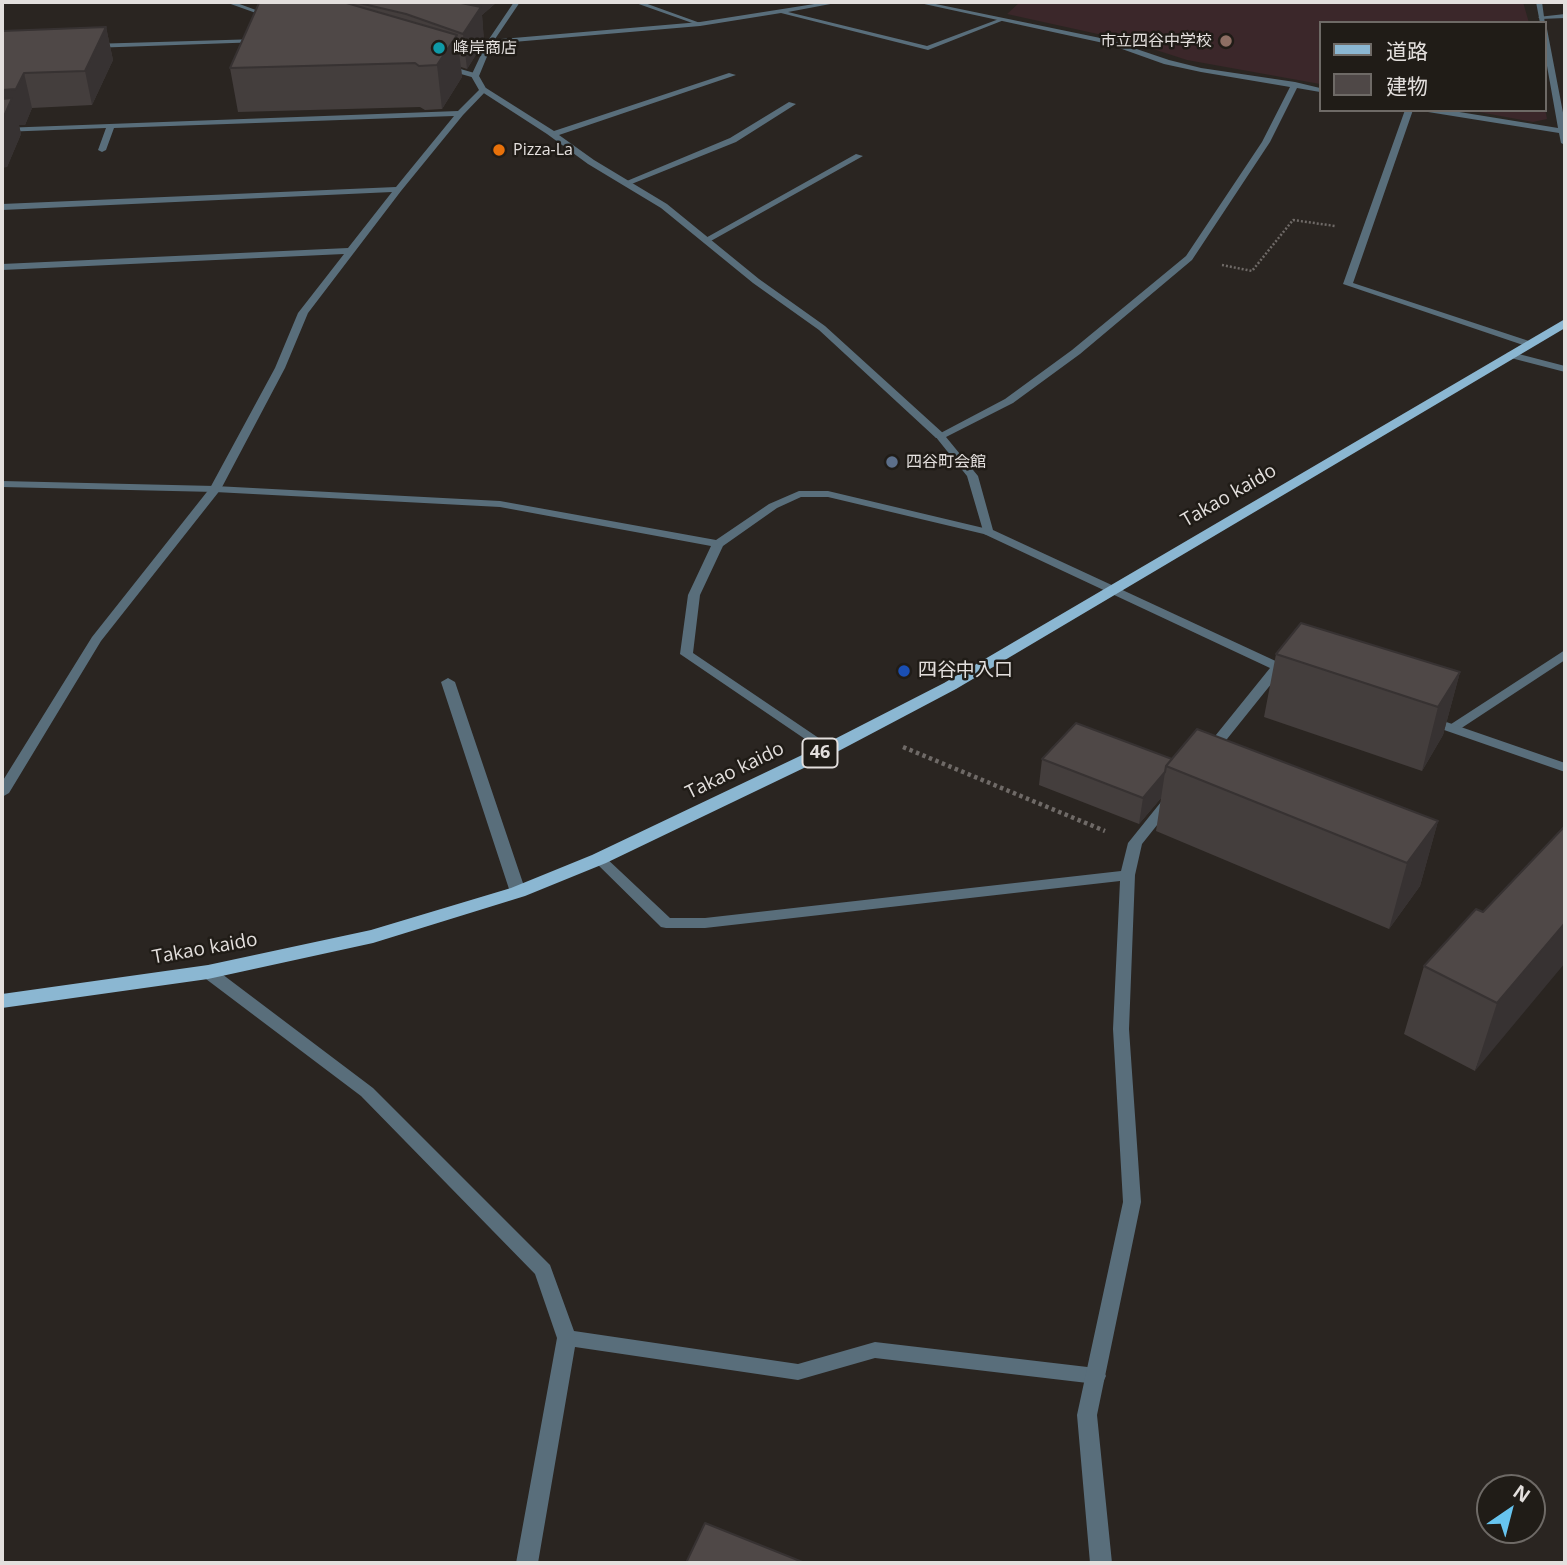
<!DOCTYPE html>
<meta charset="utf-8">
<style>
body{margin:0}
#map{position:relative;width:1567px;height:1565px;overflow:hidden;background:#2a2521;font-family:"Open Sans","Noto Sans JP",sans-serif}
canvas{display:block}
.frame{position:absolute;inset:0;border:4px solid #e3dfdd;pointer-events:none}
.legend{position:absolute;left:1319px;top:21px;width:228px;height:91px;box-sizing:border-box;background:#201c17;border:2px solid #6e6a66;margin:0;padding:9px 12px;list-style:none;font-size:21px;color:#e3dfdd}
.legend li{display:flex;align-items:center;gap:14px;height:35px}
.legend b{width:35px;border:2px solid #6e6a66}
.north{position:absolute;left:1476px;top:1474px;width:70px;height:70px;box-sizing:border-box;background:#201c17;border:2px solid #6e6a66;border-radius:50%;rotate:35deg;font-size:19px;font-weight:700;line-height:28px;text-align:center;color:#e3dfdd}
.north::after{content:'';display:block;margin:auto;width:24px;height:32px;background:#67c4ef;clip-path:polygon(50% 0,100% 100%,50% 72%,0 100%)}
</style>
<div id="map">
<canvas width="1567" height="1565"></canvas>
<div class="frame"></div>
<ul class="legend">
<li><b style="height:9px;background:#8bb7d2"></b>道路</li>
<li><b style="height:19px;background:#4f4847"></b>建物</li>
</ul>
<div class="north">N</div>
</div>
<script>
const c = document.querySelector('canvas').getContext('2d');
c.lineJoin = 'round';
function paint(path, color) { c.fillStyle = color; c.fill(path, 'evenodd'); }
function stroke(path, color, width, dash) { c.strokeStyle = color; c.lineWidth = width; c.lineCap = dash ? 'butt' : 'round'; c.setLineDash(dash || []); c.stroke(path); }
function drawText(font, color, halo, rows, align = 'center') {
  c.font = font + ' "Open Sans","Noto Sans JP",sans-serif'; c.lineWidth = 5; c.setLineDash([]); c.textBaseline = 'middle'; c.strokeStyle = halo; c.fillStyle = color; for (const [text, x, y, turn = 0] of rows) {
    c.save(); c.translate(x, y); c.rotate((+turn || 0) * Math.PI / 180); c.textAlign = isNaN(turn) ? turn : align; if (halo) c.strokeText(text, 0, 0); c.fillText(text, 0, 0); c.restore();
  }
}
paint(new Path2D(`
 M1020,2H1523L1529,23H1320V84L1187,60L1125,40L1007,14Z
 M1544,103L1547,119L1533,122L1468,110H1544Z`), '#3b272a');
stroke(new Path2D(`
 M1222,265L1252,271L1293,220L1335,226`), '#6f6a67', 2.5, [2, 2]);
stroke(new Path2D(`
 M903,747L1105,831`), '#6f6a67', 4.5, [3.5, 3.5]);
paint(new Path2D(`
 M225,2H234L275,17L270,18Z
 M827,2H841L788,12L927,46L999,19L1004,20L928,50L781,13L700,26L490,44L487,42L490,40L700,22Z
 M1565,14V18L1541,19L1538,17Z
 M443,64L478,74L479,76L475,78L440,68Z
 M729,73L736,75L559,135L594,160L667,204L759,279L825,326L944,434V438H936L819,330L753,283L661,208L588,164L547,134L479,90L486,88L554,131Z
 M2,481L215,486L500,501L716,540L769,504L799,491H828L992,530L994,532L988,535L828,497H801L777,508L723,546L700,595L693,653L832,747L834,750L832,753L827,754L680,654L688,595L711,546L500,507L215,492L2,487Z
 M1565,650V660L1457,731L1452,732L1445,728Z
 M208,967L214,968L373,1088L550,1265L574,1331L798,1364L875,1342L1096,1368L1103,1370L1106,1376L1103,1382L1096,1384L875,1358L798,1380L575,1347L538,1563H516L557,1338L535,1274L361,1096L202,976L200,972L202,968Z`), '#596e7b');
paint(new Path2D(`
 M514,2H520L493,42L479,76L487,90L463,115L401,191L308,313L285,368L221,489L101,641L9,793L2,797V782L92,637L210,488L275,368L298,313L344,254L2,270V264L348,248L392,192L2,210V204L396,187L454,116L114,128L106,150L102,152L98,150L106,128L2,132V128L458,111L479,90L471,76L487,42Z
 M633,2H642L703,24L698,25Z
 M915,2H926L1110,40L1169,60L1201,68L1295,82L1320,88V92L1297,88L1270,142L1192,260L1080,354L1013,403L946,437L978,476L993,530L1295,670L1296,673L1295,676L1290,677L1280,673L1215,754H1205L1203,751L1270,668L984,534L967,476L935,436L1005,399L1072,350L1186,256L1262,142L1290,87L1201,72L1164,64L1108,44Z
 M1536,2H1542L1545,24L1540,23Z
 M1544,27L1547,29L1565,123V145L1561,143L1559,133L1428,112L1447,110L1558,128L1544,49Z
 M259,39L261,42L91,48L87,46L91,44Z
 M789,102L796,104L736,142L629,185L622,183L730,138Z
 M1405,110H1413L1353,283L1532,342V346H1526L1343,284Z
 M856,154L863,156L709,242L702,240Z
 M1511,352L1565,366V372L1507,357V353Z
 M448,678L455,682L526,892L523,896H513L510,892L441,682Z
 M1429,716L1565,763V772L1424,723L1422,720Z
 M1170,796L1177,800L1142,844L1135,875L1129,1029L1141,1202L1097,1415L1112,1563H1090L1077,1415L1123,1202L1113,1029L1120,881L705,928H666L661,927L592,859L599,854L604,856L670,918H705L1121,871L1128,843L1165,797Z`), '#596e7b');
paint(new Path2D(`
 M1565,319V328L956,689L833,754L606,863L525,896L373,943L208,979L2,1008V994L208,965L371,930L511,888L592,855L821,746L944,683Z`), '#8bb7d2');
paint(new Path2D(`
 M264,2H497L482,15L484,42L467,69L461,67L462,77L442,109L425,110L420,107L238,112L230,68Z
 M106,27L113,60L92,105L32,108L25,125H19L21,134L7,167L2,31Z
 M1276,654L1460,672L1443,735L1422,771L1264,717Z
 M1042,759H1172L1438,821L1420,886L1389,929L1156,831L1161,798L1139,824L1039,785Z
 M1565,826L1475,1071L1404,1034L1424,966L1483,912Z`), '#443e3d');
paint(new Path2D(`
 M454,2H497L482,15L484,42L467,69L463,34Z
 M106,27L113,60L92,105L85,71Z
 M457,35L462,77L442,109L437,65Z
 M24,73L32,108L25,125H19L21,134L7,167L2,168V90Z
 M1460,672L1443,735L1422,771L1438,707Z
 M1165,772L1161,798L1139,824L1143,798Z
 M1438,821L1420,886L1389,929L1407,863Z
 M1565,923V963L1475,1071L1497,1003Z`), '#373232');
const building = new Path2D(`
 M303,2H343L457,35L437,65L419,66L415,63L230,68L259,3Z
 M355,2H456L481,7L463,34L406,14Z
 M106,27L85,71L24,73L16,89L2,90V31Z
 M12,98L2,121V99Z
 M1301,623L1460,672L1438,707L1276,654Z
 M1076,723L1172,759L1166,766L1165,772L1143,798L1042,759Z
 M1197,729L1438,821L1407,863L1166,766Z
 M1565,826V923L1497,1003L1424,966L1476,909L1483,912Z
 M705,1523L805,1563H686Z`);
paint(building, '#4f4847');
stroke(building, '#373232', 2);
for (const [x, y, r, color] of [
 [1226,41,7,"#8d6e63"],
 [439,48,7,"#0f9aa8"],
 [499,150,7,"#e8710a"],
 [892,462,7,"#5c6f8a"],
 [904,671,7,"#1a4fb4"]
]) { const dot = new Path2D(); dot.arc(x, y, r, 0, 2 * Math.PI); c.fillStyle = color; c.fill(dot); stroke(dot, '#201c17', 2.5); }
drawText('16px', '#e3dfdd', '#201c17', [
 ["市立四谷中学校",1212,41,"right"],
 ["峰岸商店",453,48],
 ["Pizza-La",513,150],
 ["四谷町会館",906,462]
], 'left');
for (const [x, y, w] of [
 [820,753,35]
]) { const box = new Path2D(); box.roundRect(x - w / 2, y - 14.5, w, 29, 5); c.fillStyle = '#201c17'; c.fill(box); stroke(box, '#e3dfdd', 2); }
drawText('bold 18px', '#e3dfdd', null, [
 ["46",820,753]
]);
drawText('19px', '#e3dfdd', '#201c17', [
 ["Takao kaido",1229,496,-30],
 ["Takao kaido",735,771,-26],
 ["Takao kaido",205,949,-10]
]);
drawText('19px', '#e3dfdd', '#201c17', [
 ["四谷中入口",918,671]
], 'left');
</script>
